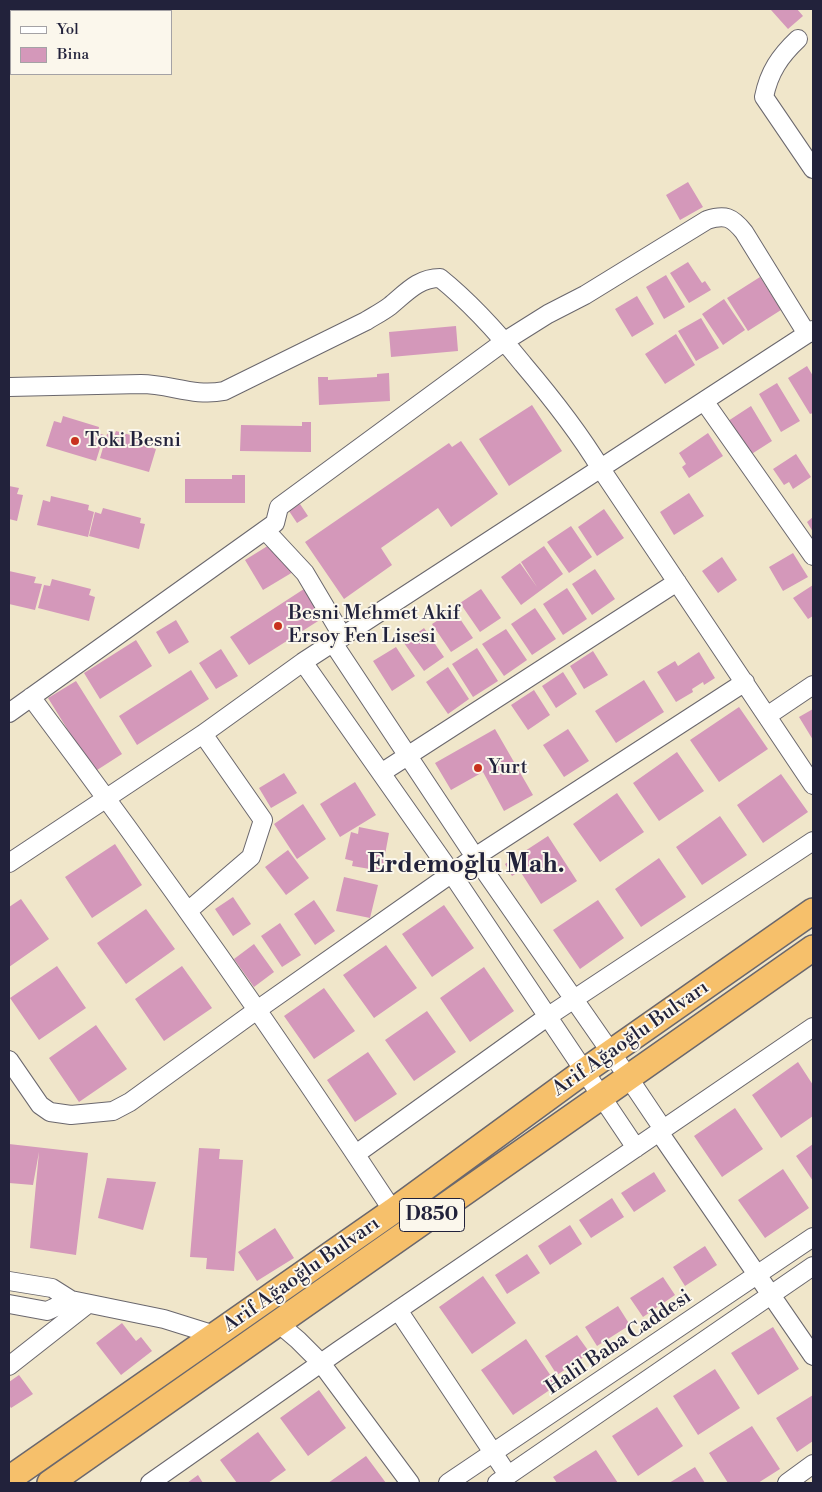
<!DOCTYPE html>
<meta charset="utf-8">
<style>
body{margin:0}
#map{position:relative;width:822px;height:1492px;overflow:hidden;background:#f0e6ca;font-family:"Libre Bodoni",serif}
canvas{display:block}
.frame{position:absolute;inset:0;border:10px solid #22223b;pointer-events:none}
.legend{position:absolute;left:10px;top:10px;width:162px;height:65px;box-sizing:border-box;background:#fbf7ec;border:1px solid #a4a2a5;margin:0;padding:6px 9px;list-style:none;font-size:15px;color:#22223b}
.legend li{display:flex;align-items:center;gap:10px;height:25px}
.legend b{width:25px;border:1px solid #a4a2a5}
</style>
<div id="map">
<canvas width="822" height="1492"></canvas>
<div class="frame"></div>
<ul class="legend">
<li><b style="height:6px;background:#fff"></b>Yol</li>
<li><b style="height:14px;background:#d498ba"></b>Bina</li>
</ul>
</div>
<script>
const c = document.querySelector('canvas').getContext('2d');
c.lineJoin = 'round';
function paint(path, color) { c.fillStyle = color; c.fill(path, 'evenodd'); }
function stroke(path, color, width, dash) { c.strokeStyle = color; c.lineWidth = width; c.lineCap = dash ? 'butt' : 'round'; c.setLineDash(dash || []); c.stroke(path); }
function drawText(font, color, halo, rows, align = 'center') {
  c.font = font + ' "Libre Bodoni",serif'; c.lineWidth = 4; c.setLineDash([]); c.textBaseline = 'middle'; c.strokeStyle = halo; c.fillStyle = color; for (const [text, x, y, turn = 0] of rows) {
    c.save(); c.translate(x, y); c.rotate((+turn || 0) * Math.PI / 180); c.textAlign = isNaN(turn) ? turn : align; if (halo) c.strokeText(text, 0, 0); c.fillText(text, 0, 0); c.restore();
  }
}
paint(new Path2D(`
 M772,9H797L803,16L788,29L771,10Z
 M688,182L703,207L680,220L666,195Z
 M688,262L702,283L705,281L711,290L689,303L670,273Z
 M666,275L685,307L664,319L646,287Z
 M760,277L781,310L748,331L727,298Z
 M637,296L654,324L632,337L615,309Z
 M724,299L745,330L723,345L702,314Z
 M701,318L719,348L696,361L678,331Z
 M456,326L458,351L391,357L389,332Z
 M676,334L695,365L665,384L645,354Z
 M807,366L813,376V413L810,414L788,378Z
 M389,373L390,401L319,405L318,377H328V380L377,377V374Z
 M777,383L800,421L781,432L759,394Z
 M532,405L562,451L509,486L479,439Z
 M751,406L772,441L750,455L728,421Z
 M63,416L99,427L98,433L104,435L96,461L46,446L54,421L61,423Z
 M302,422H311V452L240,451L241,425L302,426Z
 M116,431L152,441L150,447L156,449L149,472L100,458L107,434L114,436Z
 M708,433L723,456L689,478L682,467L686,464L679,453Z
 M461,441L498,494L451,527L438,508L381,548L392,565L344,599L305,542L449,443L452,447Z
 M796,454L811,477L793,489L789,482L784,485L773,469Z
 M232,475H245V503H185V479H232Z
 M9,486L19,488L17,494L23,495L17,521L9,519Z
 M689,493L704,516L674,535L660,512Z
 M51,496L89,505L88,510L94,512L88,537L37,525L43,500L50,502Z
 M300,504L308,516L297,523L289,511Z
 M103,508L141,518L140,523L145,524L139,549L89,536L95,512L101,514Z
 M604,509L624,538L597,556L578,527Z
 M813,517V532L807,522Z
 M571,526L592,557L569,573L547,542Z
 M274,542L293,572L263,590L245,560Z
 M544,546L563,574L521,605L501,577L520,563L537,587L521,562Z
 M793,553L808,577L783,591L769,567Z
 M722,557L737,580L718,593L702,571Z
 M595,569L615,599L592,615L572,584Z
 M9,571L36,577L34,583L42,584L35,610L9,604Z
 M52,579L91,589L89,595L95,597L89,621L38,608L44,585L50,586Z
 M813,585V616L808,619L793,598Z
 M307,587L326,616L249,665L230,637Z
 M567,588L587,619L563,635L543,604Z
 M481,589L501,618L480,632L460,603Z
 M535,608L556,639L532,655L511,624Z
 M454,610L473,638L451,652L432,624Z
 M176,620L189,642L169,654L156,632Z
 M424,628L444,657L424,671L404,643Z
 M506,629L527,660L504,676L482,644Z
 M136,640L152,666L100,699L84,673Z
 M396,647L415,676L392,691L373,661Z
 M477,648L498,681L473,697L452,664Z
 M221,649L238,676L216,689L199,663Z
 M593,651L608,675L584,689L570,666Z
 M699,652L715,678L704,685L703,682L692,689L693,692L676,702L657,672L675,661L678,666Z
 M448,667L469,699L448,714L426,682Z
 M191,670L209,699L137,745L119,716Z
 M563,672L577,694L556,708L542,686Z
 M644,680L664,712L616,743L595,711Z
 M76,681L122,754L94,772L48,698Z
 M534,690L550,715L528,730L511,705Z
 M739,707L768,749L719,782L690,740Z
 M813,709V740L799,717Z
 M495,729L533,795L504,811L483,772L451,790L435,763Z
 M568,729L589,761L564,777L543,745Z
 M677,752L704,791L659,821L633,783Z
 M284,773L297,793L271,808L259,788Z
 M781,774L808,812L763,843L737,805Z
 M355,782L376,815L340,837L320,804Z
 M617,793L644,832L600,862L573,824Z
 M303,804L326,839L297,859L274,824Z
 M720,816L747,855L702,885L676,847Z
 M359,827L389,833L382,871L352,866L353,861L345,859L351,832L358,834Z
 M548,836L577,881L541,904L520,871L512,876L505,864Z
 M115,844L142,885L92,918L65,877Z
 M288,850L309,878L286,895L265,867Z
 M659,858L686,897L641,927L615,889Z
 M344,877L378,885L370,918L336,911Z
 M233,897L251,924L233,936L215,909Z
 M21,899L49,939L9,967V907Z
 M314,900L335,931L315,945L294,914Z
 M598,900L624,938L580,969L553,930Z
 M444,905L474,948L432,977L402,934Z
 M146,909L175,949L126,984L97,943Z
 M280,923L301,955L282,967L261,936Z
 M254,944L274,972L254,987L234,959Z
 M386,945L417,988L374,1018L343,975Z
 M57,966L86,1008L39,1040L10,998Z
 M182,966L212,1008L164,1041L135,999Z
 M484,967L514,1011L470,1042L440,998Z
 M324,988L355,1031L314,1059L284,1016Z
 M427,1011L456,1052L414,1081L385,1040Z
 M96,1025L127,1069L79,1102L49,1058Z
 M368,1052L397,1094L355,1122L327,1080Z
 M798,1062L813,1085V1116L781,1138L752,1095Z
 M735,1108L763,1149L722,1177L694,1136Z
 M9,1144L88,1153L76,1255L30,1248L39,1152L33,1185L9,1183Z
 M813,1144V1181L796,1156Z
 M199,1148L220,1149L219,1159L243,1160L234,1271L206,1269L207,1258L190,1257Z
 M783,1169L809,1208L765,1238L738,1200Z
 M654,1172L666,1191L634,1212L621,1193Z
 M107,1178L156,1182L143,1230L98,1218Z
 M612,1198L624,1217L591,1238L579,1220Z
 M570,1225L582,1244L550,1265L538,1246Z
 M275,1228L294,1258L257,1281L238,1252Z
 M705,1246L717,1265L685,1286L673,1267Z
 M527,1254L540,1273L507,1294L495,1275Z
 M483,1276L516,1323L472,1354L439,1307Z
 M663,1277L675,1295L643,1317L630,1298Z
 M618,1306L630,1325L597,1346L585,1327Z
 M122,1323L136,1341L141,1337L152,1351L121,1375L96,1343Z
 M773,1327L799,1369L758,1395L731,1353Z
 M577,1335L590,1353L557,1375L545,1356Z
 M526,1339L557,1385L513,1415L481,1370Z
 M715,1369L740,1408L698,1435L673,1396Z
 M19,1375L33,1394L11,1408L9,1405V1382Z
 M319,1390L346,1428L308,1456L280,1418Z
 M813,1395V1441L797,1452L776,1418Z
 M657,1407L683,1446L638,1476L612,1436Z
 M752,1426L780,1469L758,1483H728L709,1453Z
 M258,1432L286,1470L268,1483H237L220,1460Z
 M596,1450L618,1483H557L553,1477Z
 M366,1456L386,1483H328Z
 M695,1467L705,1483H669Z
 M198,1475L203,1483H187Z`), '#d498ba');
const minor = new Path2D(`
 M798,39C780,56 769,72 764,97L813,169
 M9,387L141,384C170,384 194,397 224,391L366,321C374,316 382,312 390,306C406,293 418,278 440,278C471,303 498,333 523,364C551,397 578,431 601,469L813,785
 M704,401L813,556
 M265,530L305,573L343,637
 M333,643L475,857L628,1077L663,1129
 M303,662L452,874L636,1148
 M31,697C157,865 278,1036 393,1211
 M9,713L275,523L279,507L505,341L548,314L585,295L707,220C725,214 732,217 744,232L807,334
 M767,716L813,685
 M381,773L677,582
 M9,863L203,734L303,662L813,330
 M188,911L251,857L263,820L203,734
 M9,1060L40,1105L50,1112L71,1115L113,1111L130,1102L257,1010L475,857L745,682
 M659,1132L813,1356
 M356,1154L547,1017L813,841
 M9,1281L52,1288L71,1300L47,1311L9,1304
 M71,1300L164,1319L215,1335
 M398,1310L508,1475
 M278,1323L298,1340L321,1363L410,1483
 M9,1366L88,1304
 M150,1483L338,1351L813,1027
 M448,1483L813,1237
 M497,1483L813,1266
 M787,1483L813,1464`);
const highway = new Path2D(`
 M9,1479L393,1211L583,1072L813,911
 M50,1483L813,948`);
stroke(minor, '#6a676d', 20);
stroke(highway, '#6a676d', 28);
stroke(minor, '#fff', 18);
stroke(highway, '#f6c06b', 25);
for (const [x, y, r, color] of [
 [75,441,5,"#c8321e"],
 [278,626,5,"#c8321e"],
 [478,768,5,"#c8321e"]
]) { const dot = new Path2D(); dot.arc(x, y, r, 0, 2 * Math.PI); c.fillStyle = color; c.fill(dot); stroke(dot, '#fbf7ec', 2); }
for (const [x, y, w] of [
 [432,1215,65]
]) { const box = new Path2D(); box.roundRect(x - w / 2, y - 16.5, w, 33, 4); c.fillStyle = '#fbf7ec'; c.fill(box); stroke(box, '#22223b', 1); }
drawText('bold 19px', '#22223b', null, [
 ["D850",432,1215]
]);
drawText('20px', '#22223b', '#fbf7ec', [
 ["Toki Besni",85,441],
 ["Besni Mehmet Akif",288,614],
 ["Ersoy Fen Lisesi",288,637],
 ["Yurt",488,768]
], 'left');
drawText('20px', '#22223b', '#fbf7ec', [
 ["Arif Ağaoğlu Bulvarı",631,1039,-35],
 ["Arif Ağaoğlu Bulvarı",302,1275,-35],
 ["Halil Baba Caddesi",619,1343,-34]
]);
drawText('bold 25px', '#22223b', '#fbf7ec', [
 ["Erdemoğlu Mah.",466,866]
]);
</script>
